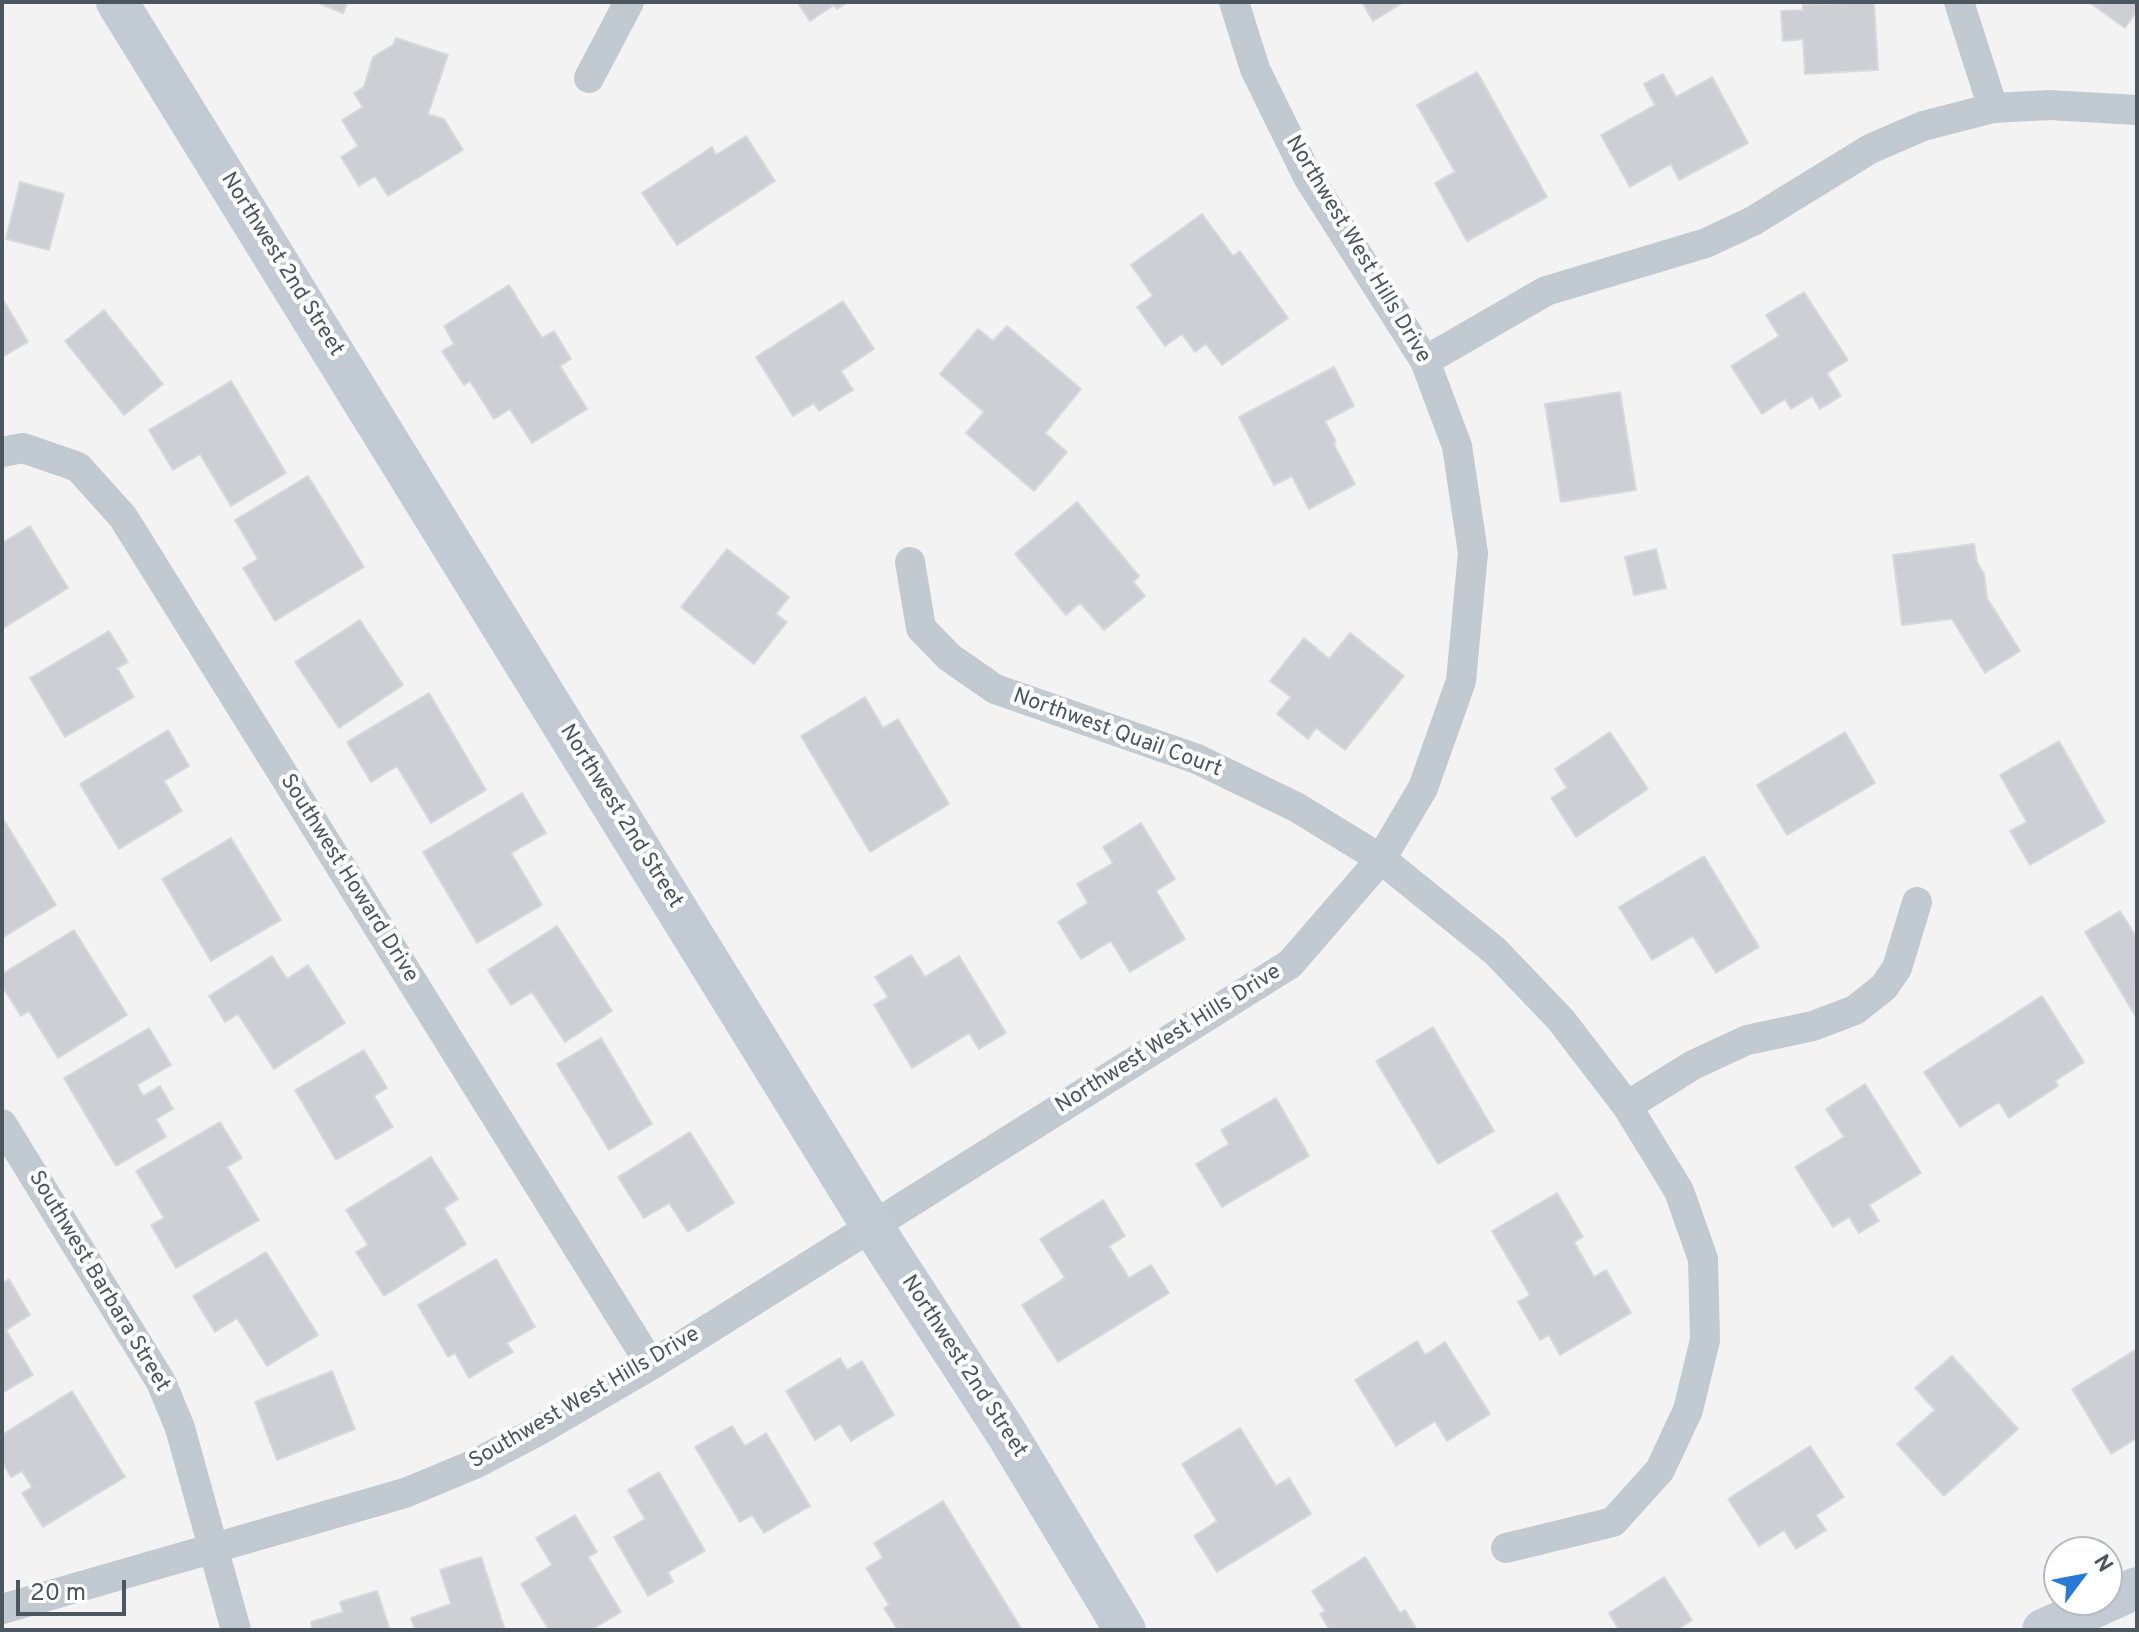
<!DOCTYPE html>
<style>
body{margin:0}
#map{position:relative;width:2139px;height:1632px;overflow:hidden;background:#f4f3f3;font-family:Overpass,sans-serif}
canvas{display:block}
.frame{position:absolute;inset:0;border:4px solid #4b565f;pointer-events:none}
.north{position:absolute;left:2043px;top:1536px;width:80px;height:80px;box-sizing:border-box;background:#fff;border:2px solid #b7bbbf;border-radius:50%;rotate:58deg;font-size:22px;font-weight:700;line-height:32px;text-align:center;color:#4b565f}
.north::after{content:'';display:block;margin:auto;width:28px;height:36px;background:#287ad9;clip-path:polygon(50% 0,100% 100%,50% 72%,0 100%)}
.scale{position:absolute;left:16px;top:1580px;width:110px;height:36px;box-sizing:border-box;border:4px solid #4b565f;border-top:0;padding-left:10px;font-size:24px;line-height:28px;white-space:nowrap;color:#4b565f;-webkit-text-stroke:6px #fff;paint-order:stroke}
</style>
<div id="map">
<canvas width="2139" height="1632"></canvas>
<div class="frame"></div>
<div class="north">N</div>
<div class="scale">20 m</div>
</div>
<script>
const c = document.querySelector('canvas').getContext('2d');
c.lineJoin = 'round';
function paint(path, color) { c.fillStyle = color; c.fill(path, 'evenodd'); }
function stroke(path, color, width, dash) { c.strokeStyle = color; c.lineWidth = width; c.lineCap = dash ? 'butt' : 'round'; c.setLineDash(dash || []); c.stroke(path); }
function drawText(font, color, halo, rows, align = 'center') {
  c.font = font + ' Overpass,sans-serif'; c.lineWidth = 8; c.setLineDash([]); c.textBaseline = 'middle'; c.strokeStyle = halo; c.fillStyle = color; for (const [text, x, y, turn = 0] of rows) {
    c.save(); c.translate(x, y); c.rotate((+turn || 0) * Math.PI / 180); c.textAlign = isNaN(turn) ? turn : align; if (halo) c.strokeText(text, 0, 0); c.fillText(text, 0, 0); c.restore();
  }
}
const building = new Path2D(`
 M316,2H348L343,13Z
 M797,2H848L837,9L834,5L810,21Z
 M1362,2H1404L1373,21Z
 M1874,2L1878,70L1805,74L1803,39L1783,41L1781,11L1803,10V5Z
 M2089,2H2137V11L2125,28Z
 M396,38L448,55L428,114L444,119L463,150L388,196L375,176L359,186L341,157L358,146L342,120L363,107L354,93L364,87L373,57L393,45Z
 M1477,72L1547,197L1467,241L1435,183L1455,172L1417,105Z
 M1663,74L1676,97L1712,77L1748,143L1679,180L1671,164L1630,187L1601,135L1655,105L1644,84Z
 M746,136L775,181L677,245L642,193L712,147L716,155Z
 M20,182L64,194L49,250L6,239Z
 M1202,214L1233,256L1240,251L1288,318L1222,365L1206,344L1195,352L1182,334L1165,346L1137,307L1153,296L1131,265Z
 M509,285L542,338L554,331L571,359L560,366L587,409L532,443L510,409L494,419L470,381L464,385L442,351L454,344L444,326Z
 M1804,292L1848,360L1827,373L1841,396L1820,409L1812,396L1791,409L1785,399L1762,414L1731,366L1779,336L1766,315Z
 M2,298L28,342L2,357Z
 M843,301L874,349L841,371L853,390L819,411L814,403L793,416L756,357Z
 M104,310L163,384L124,415L65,341Z
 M1007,326L1081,389L1045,433L1067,452L1034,491L966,433L984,412L940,374L978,329L993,341Z
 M1334,367L1354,406L1325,421L1336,442L1333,443L1355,484L1309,509L1292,476L1274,485L1239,417Z
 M231,381L286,473L231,506L200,454L173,470L149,430Z
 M1620,392L1636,490L1561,502L1545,404Z
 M308,476L364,567L275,621L243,568L258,559L235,520Z
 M1077,502L1139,576L1133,582L1145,596L1104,630L1080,603L1066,615L1015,554Z
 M30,526L68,588L2,629V543Z
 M1974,544L1977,562L1984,574L1987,598L2020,651L1985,673L1952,619L1902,625L1893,555Z
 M727,549L789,597L776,614L787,622L754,664L681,607Z
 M1656,549L1666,588L1634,595L1625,557Z
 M360,620L403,685L339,728L295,662Z
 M109,631L128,662L117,668L134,697L65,737L30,678Z
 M1350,633L1404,676L1345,750L1316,728L1308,739L1277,714L1291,697L1270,681L1304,638L1329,659Z
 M429,693L486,790L431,823L397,766L371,782L347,742Z
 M865,697L883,728L898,719L949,804L870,852L801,736Z
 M168,730L189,766L164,781L182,811L119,849L80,784Z
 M1610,732L1648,789L1576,837L1551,798L1567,788L1555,769Z
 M1845,732L1875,783L1787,835L1757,785Z
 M2059,741L2105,822L2030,865L2010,831L2027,822L2000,775Z
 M522,793L546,833L511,853L542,905L477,943L423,852Z
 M2,817L56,905L2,938Z
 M1141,823L1175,879L1156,891L1185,939L1130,972L1111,941L1081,959L1058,922L1088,903L1077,884L1113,863L1103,847Z
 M231,838L281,920L211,961L162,879Z
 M1704,856L1759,947L1716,973L1693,936L1652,960L1619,907Z
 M2120,911L2137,938L2135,1015L2085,932Z
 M557,926L612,1011L565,1042L532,992L511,1005L488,970Z
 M74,930L127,1015L58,1058L29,1011L21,1016L2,986V974Z
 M911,955L925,977L959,956L1006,1033L979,1049L969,1033L912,1068L874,1005L888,997L875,977Z
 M272,956L287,979L308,965L345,1023L274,1069L238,1014L225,1022L209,996Z
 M2042,996L2084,1062L2055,1081L2058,1086L2009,1118L1999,1102L1960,1127L1924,1072Z
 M1433,1027L1494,1131L1438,1164L1376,1061Z
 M149,1028L171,1065L137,1085L143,1096L160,1086L173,1109L156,1119L166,1137L116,1166L64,1078Z
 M601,1038L652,1124L609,1150L557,1064Z
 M364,1050L387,1088L374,1096L393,1127L336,1160L295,1090Z
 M1865,1084L1921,1173L1869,1205L1879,1221L1859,1233L1849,1217L1833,1227L1795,1167L1844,1137L1826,1109Z
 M1276,1098L1309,1156L1222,1207L1196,1164L1229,1144L1221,1130Z
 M220,1122L242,1158L227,1167L259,1220L176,1268L151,1225L164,1218L136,1171Z
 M690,1132L734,1203L688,1232L669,1203L644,1218L618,1177Z
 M431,1157L458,1199L444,1208L466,1244L384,1296L356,1252L368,1245L346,1210Z
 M1557,1193L1583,1237L1574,1242L1594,1277L1606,1270L1631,1313L1560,1355L1549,1335L1540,1340L1518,1302L1530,1295L1492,1231Z
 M1103,1200L1125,1236L1109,1246L1129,1278L1151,1265L1169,1293L1058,1362L1022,1305L1065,1278L1040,1239Z
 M266,1252L318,1335L267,1366L237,1318L215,1332L193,1296Z
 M496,1259L535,1327L507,1343L513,1352L469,1378L455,1353L448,1357L418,1305Z
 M9,1279L30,1315L6,1330L33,1375L2,1393V1284Z
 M1417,1341L1425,1355L1445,1342L1490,1414L1447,1441L1435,1421L1396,1446L1355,1380Z
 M2137,1349V1438L2111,1454L2072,1389Z
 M1952,1356L2018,1429L1944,1496L1897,1444L1935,1410L1915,1388Z
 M840,1358L847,1370L862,1361L894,1415L851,1441L840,1424L815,1440L786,1391Z
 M332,1371L355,1429L277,1460L255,1402Z
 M72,1391L125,1477L43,1527L22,1493L32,1487L22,1471L11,1477L2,1462V1435Z
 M732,1426L745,1446L766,1433L810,1506L764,1533L752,1515L740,1522L695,1447Z
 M1240,1428L1276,1486L1289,1478L1311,1514L1217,1572L1194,1536L1217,1521L1182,1464Z
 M1810,1446L1844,1497L1816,1515L1826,1530L1796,1549L1784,1530L1759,1546L1728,1499Z
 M659,1472L705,1551L668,1572L673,1582L648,1596L614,1537L645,1519L628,1490Z
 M943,1501L1022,1630H898L884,1608L889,1605L866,1568L883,1558L874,1543Z
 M575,1515L597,1552L588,1557L621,1612L591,1630H549L521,1584L552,1565L536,1538Z
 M481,1557L505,1630H415L411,1618L451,1604L440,1570Z
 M1365,1557L1400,1613L1405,1610L1417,1630H1330L1320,1614L1325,1611L1312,1591Z
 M1664,1577L1692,1620L1677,1630H1619L1609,1613Z
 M377,1591L390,1630H313L311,1622L343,1612L340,1602Z`);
paint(building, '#cdcfd4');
stroke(building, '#d7d9dd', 2);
stroke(new Path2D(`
 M1959,2L1993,108
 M589,78L629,2
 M1425,361L1546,291L1706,243L1753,221L1870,149L1923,126L1993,108L2049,105L2137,110
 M2,452L23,448L78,467L123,517L651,1365
 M910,562L921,628L949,657L995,689L1197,759L1296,807L1381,859L1495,951L1561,1020L1627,1106L1679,1191L1703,1259L1705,1340L1688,1410L1660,1470L1613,1522L1506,1548
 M1627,1106L1693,1065L1747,1040L1813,1026L1855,1010L1884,987L1897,968L1917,902
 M2,1124L161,1382L180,1428L236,1630
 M2,1609L405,1493L475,1464L536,1432L651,1365L1290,964L1381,859L1423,788L1461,681L1473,553L1457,446L1425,361L1308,177L1255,69L1234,2`), '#c1cad0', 30);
stroke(new Path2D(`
 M117,2L872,1226L1007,1434L1125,1630
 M2043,1630L2137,1588`), '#c2cbd4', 42);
drawText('22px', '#4b565f', '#fff', [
 ["Northwest West Hills Drive",1357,250,59],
 ["Northwest 2nd Street",281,265,58],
 ["Northwest Quail Court",1117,734,20],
 ["Northwest 2nd Street",620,817,58],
 ["Southwest Howard Drive",348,879,58],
 ["Northwest West Hills Drive",1169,1040,-32],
 ["Southwest Barbara Street",98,1282,59],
 ["Northwest 2nd Street",963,1367,57],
 ["Southwest West Hills Drive",585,1399,-30]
]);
</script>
